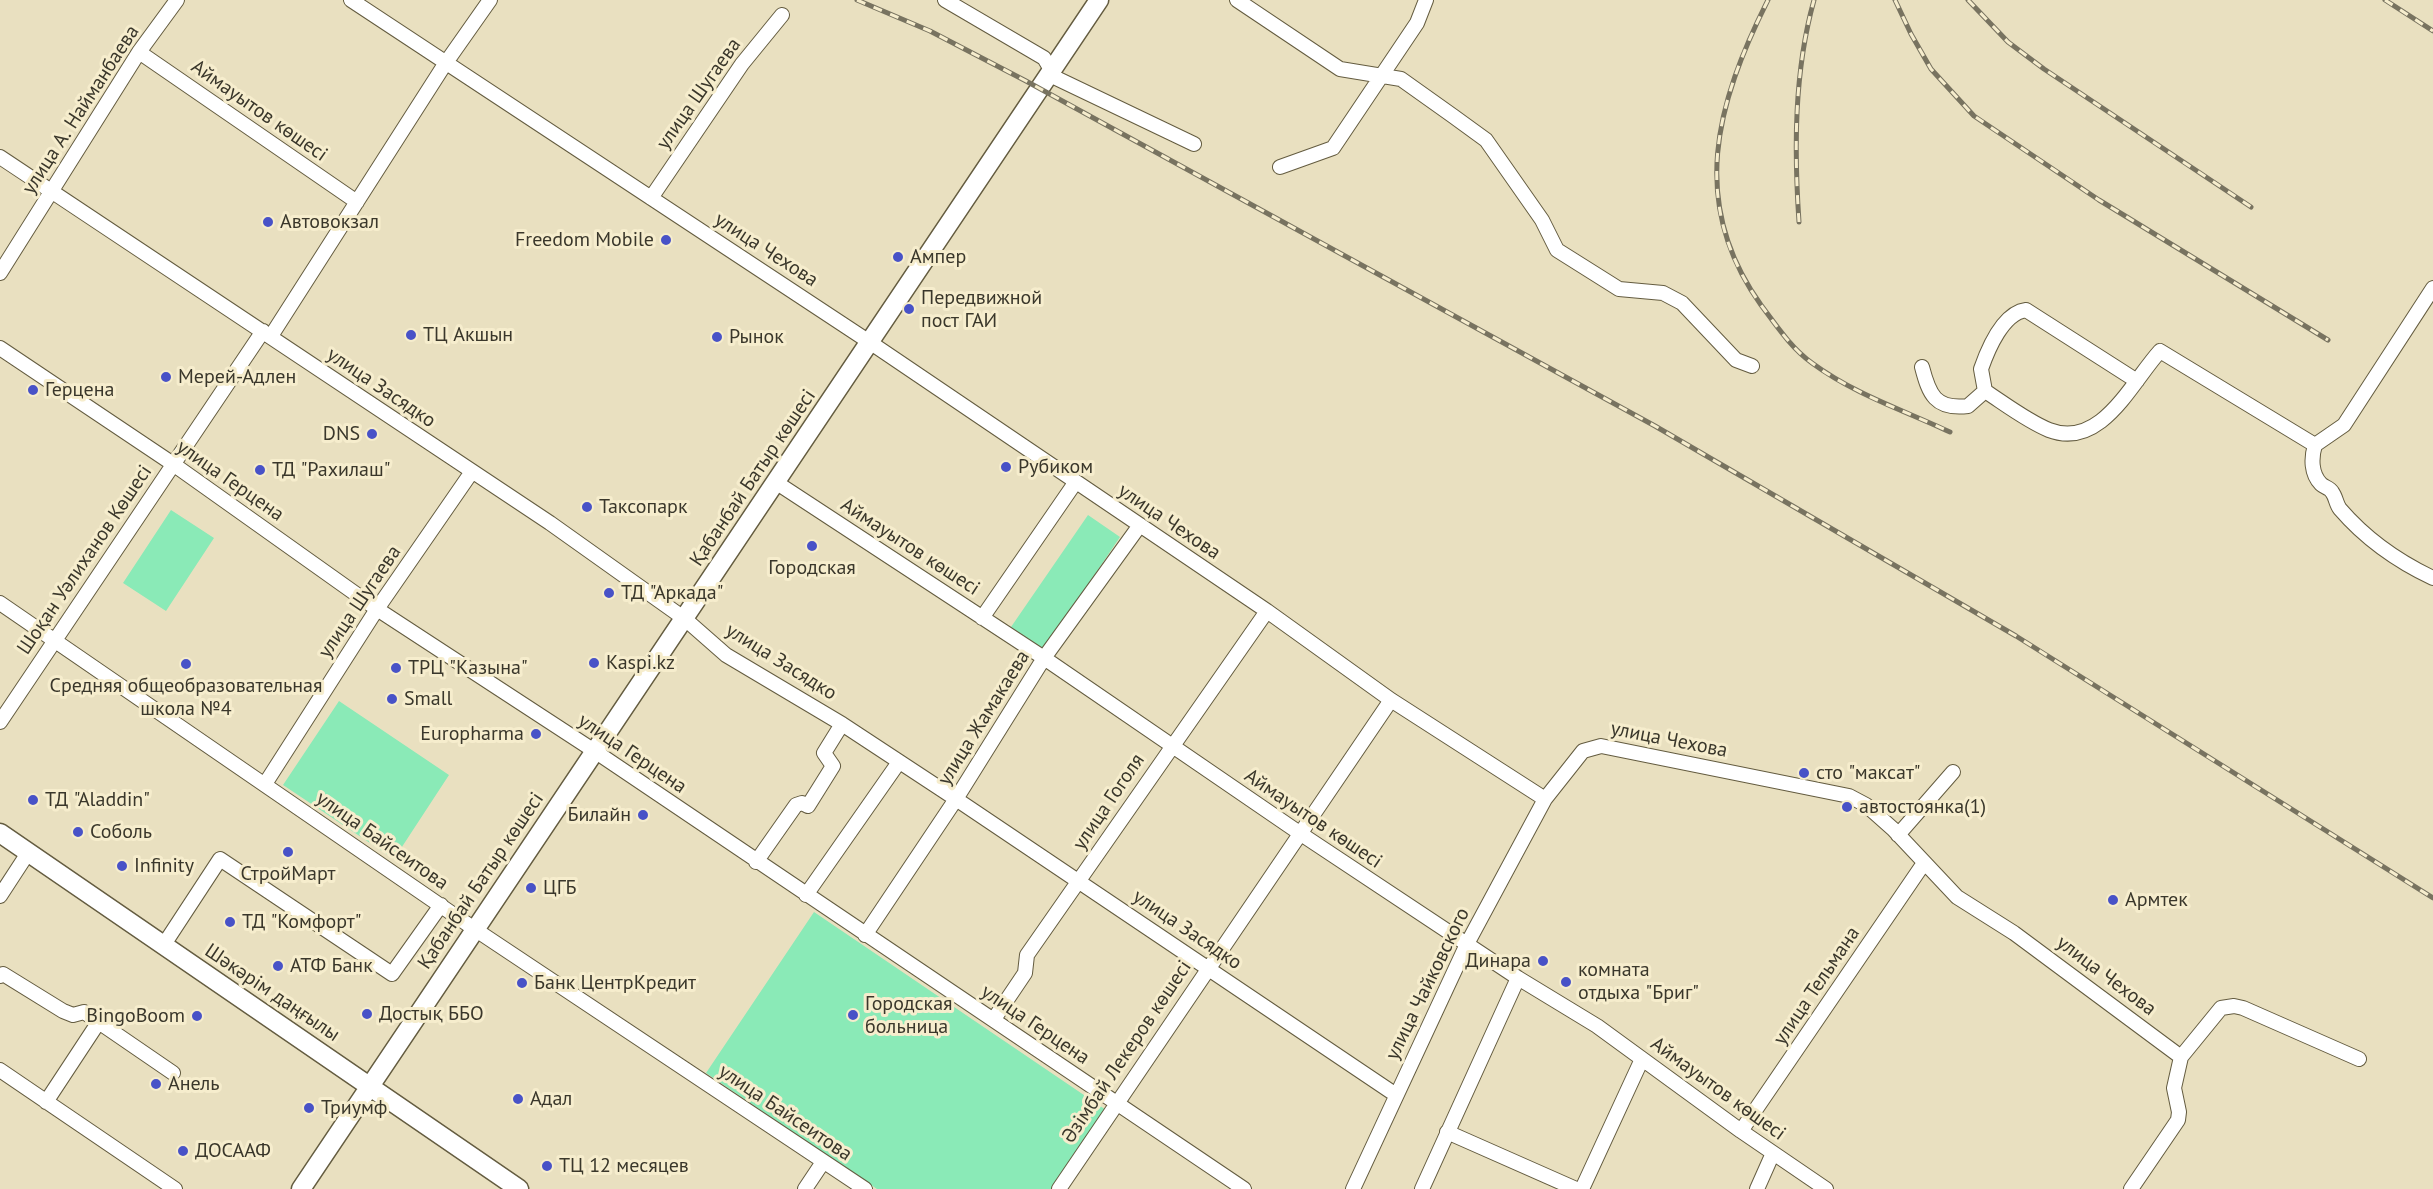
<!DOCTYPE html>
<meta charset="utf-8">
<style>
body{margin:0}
canvas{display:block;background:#e9e0c0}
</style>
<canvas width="2433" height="1189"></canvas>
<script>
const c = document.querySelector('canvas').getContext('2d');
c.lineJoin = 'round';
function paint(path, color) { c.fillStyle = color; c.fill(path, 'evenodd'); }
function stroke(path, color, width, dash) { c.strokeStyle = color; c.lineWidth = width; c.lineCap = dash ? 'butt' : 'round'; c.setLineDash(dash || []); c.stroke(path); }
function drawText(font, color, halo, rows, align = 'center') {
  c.font = font + ' "PT Sans",sans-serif'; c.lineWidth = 6; c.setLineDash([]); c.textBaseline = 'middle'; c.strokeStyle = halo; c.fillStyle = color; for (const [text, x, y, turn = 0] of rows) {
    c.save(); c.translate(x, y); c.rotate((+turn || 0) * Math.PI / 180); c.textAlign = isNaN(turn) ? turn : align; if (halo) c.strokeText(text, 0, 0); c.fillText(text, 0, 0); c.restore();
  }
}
paint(new Path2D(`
 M171,510L214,538L166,611L123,583Z
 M1088,515L1120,537L1044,650L1011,627Z
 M339,701L449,775L394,859L283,785Z
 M814,912L1109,1112L1058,1189H877L706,1073Z`), '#8aeab7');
const minor = new Path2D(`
 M351,0L871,343L1267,611L1391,700L1545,799
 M945,0L1044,58L1056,78L1194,144
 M1237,0L1340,69L1401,79L1453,116L1486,140L1542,220L1557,250L1619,289L1663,293L1682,303L1736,360L1752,366
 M139,52L357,202
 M0,157L550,523L685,619L726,655L842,724L956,799L1396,1095
 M1280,167L1333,148L1417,23L1426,0
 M651,198L742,64L782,15
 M0,273L139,52L177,0
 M271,336L445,64L490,0
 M0,348L173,464L377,609L596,752L1244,1189
 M1922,367C1929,394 1935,410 1968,406L1985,391
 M2137,381L2026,310C2003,313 1988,349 1981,369L1985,391C2005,404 2027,421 2049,430C2101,450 2131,383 2160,351L2315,445L2344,425L2433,288
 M2315,445C2311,458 2311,474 2321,484C2324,487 2330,488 2332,492C2336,497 2336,504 2340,509C2365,538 2399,562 2433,578
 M777,483L1044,658L1301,834L1518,978L1597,1026L1741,1131L1826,1189
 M0,603L476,930L865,1189
 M982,618L1075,483
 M0,722L263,331
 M265,784L377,609L471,473
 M1898,835L1953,772
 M756,862L796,805L802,803L808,806L833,766L824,753L842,724
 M806,895L899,762
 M0,896L28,853
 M865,935L956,799L1044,658L1140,525
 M163,946L220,859L392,974L441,905
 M0,976L3,974L63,1011L73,1015L84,1012L173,1073
 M994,1019L1025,973L1027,955L1267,611
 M0,1070L175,1189
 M46,1102L98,1023
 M1741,1131L1924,863
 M1447,1132L1576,1189
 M805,1189L823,1162
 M1059,1189L1391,700
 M1353,1189L1467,944L1545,799L1583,751L1601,746L1849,796L1866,805L1893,829L1957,897L2014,933L2181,1057
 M1422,1189L1518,978
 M1582,1189L1642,1059
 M1757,1189L1773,1153
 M2131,1189L2178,1120L2179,1112L2174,1088L2181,1057L2221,1008L2234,1006L2243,1008L2359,1059`);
const major = new Path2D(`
 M0,833L519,1189
 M301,1189L1099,0`);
stroke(minor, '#645c40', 16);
stroke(major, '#645c40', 21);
stroke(minor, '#fff', 14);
stroke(major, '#fff', 18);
const rail = new Path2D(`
 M857,0L930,31L1026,81L1655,426L1925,583L2016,636L2433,898
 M1768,0C1716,104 1688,203 1761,305C1776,325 1791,348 1812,363C1854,394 1903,410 1950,432
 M1895,0L1911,34L1931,69L1974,116L2099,200L2328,340
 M1968,0L2008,42L2044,69L2251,207
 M2385,0L2433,31
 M1799,222C1794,149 1794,72 1814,0`);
stroke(rail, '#787360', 5);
stroke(rail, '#f6edcd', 3, [9]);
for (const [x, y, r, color] of [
 [268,222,6,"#4852c7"],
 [666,240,6,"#4852c7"],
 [898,257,6,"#4852c7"],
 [909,309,6,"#4852c7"],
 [411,335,6,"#4852c7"],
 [717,337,6,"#4852c7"],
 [166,377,6,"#4852c7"],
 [33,390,6,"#4852c7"],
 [372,434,6,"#4852c7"],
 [1006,467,6,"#4852c7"],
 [260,470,6,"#4852c7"],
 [587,507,6,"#4852c7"],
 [812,546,6,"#4852c7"],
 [609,593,6,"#4852c7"],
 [594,663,6,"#4852c7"],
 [186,664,6,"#4852c7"],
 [396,668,6,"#4852c7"],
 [392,699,6,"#4852c7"],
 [536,734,6,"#4852c7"],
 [1804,773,6,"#4852c7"],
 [33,800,6,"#4852c7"],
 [1847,807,6,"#4852c7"],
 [643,815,6,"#4852c7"],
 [78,832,6,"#4852c7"],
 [288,852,6,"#4852c7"],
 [122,866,6,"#4852c7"],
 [531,888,6,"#4852c7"],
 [2113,900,6,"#4852c7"],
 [230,922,6,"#4852c7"],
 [1543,961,6,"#4852c7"],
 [278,966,6,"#4852c7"],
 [1566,982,6,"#4852c7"],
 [522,983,6,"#4852c7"],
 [367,1014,6,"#4852c7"],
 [853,1015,6,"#4852c7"],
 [197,1016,6,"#4852c7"],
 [156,1084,6,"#4852c7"],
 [518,1099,6,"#4852c7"],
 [309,1108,6,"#4852c7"],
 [183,1151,6,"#4852c7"],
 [547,1166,6,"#4852c7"]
]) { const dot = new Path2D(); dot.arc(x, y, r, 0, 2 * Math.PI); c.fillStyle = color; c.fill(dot); stroke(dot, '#f6edcd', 2); }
drawText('20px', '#3a372b', '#f6edcd', [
 ["улица Шугаева",699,94,-55],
 ["улица А. Найманбаева",81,110,-57],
 ["Аймауытов көшесі",259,111,35],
 ["улица Чехова",766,250,33],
 ["улица Засядко",381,388,34],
 ["Қабанбай Батыр көшесі",753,478,-56],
 ["улица Герцена",230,481,35],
 ["улица Чехова",1169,522,34],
 ["Аймауытов көшесі",910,547,33],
 ["Шоқан Уәлиханов Көшесі",85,560,-56],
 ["улица Шугаева",360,602,-56],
 ["улица Засядко",781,662,32],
 ["улица Жамакаева",984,718,-58],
 ["улица Чехова",1669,740,11],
 ["улица Герцена",632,754,34],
 ["улица Гоголя",1109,802,-56],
 ["Аймауытов көшесі",1313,819,34],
 ["улица Байсеитова",382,841,35],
 ["Қабанбай Батыр көшесі",481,881,-56],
 ["улица Засядко",1187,930,34],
 ["улица Чехова",2106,976,37],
 ["улица Чайковского",1428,984,-64],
 ["улица Тельмана",1817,986,-56],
 ["Шәкәрім даңғылы",272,993,34],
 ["улица Герцена",1035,1025,34],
 ["Әзімбай Лекеров көшесі",1127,1052,-56],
 ["Аймауытов көшесі",1718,1089,36],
 ["улица Байсеитова",785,1113,34]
]);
drawText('20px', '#3a372b', '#f6edcd', [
 ["Автовокзал",280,222],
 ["Freedom Mobile",654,240,"right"],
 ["Ампер",910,257],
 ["Передвижной",921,298],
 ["пост ГАИ",921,321],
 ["ТЦ Акшын",423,335],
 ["Рынок",729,337],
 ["Мерей-Адлен",178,377],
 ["Герцена",45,390],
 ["DNS",360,434,"right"],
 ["Рубиком",1018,467],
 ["ТД \"Рахилаш\"",272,470],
 ["Таксопарк",599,507],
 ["Городская",812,568,"center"],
 ["ТД \"Аркада\"",621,593],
 ["Kaspi.kz",606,663],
 ["ТРЦ \"Казына\"",408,668],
 ["Средняя общеобразовательная",186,686,"center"],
 ["школа №4",186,709,"center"],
 ["Small",404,699],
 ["Europharma",524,734,"right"],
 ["сто \"максат\"",1816,773],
 ["ТД \"Aladdin\"",45,800],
 ["автостоянка(1)",1859,807],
 ["Билайн",631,815,"right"],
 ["Соболь",90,832],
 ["Infinity",134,866],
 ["СтройМарт",288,874,"center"],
 ["ЦГБ",543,888],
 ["Армтек",2125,900],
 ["ТД \"Комфорт\"",242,922],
 ["Динара",1531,961,"right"],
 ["АТФ Банк",290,966],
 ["комната",1578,970],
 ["отдыха \"Бриг\"",1578,993],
 ["Банк ЦентрКредит",534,983],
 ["Городская",865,1004],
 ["больница",865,1027],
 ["Достық ББО",379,1014],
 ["BingoBoom",185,1016,"right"],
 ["Анель",168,1084],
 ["Адал",530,1099],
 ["Триумф",321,1108],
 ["ДОСААФ",195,1151],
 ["ТЦ 12 месяцев",559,1166]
], 'left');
</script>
